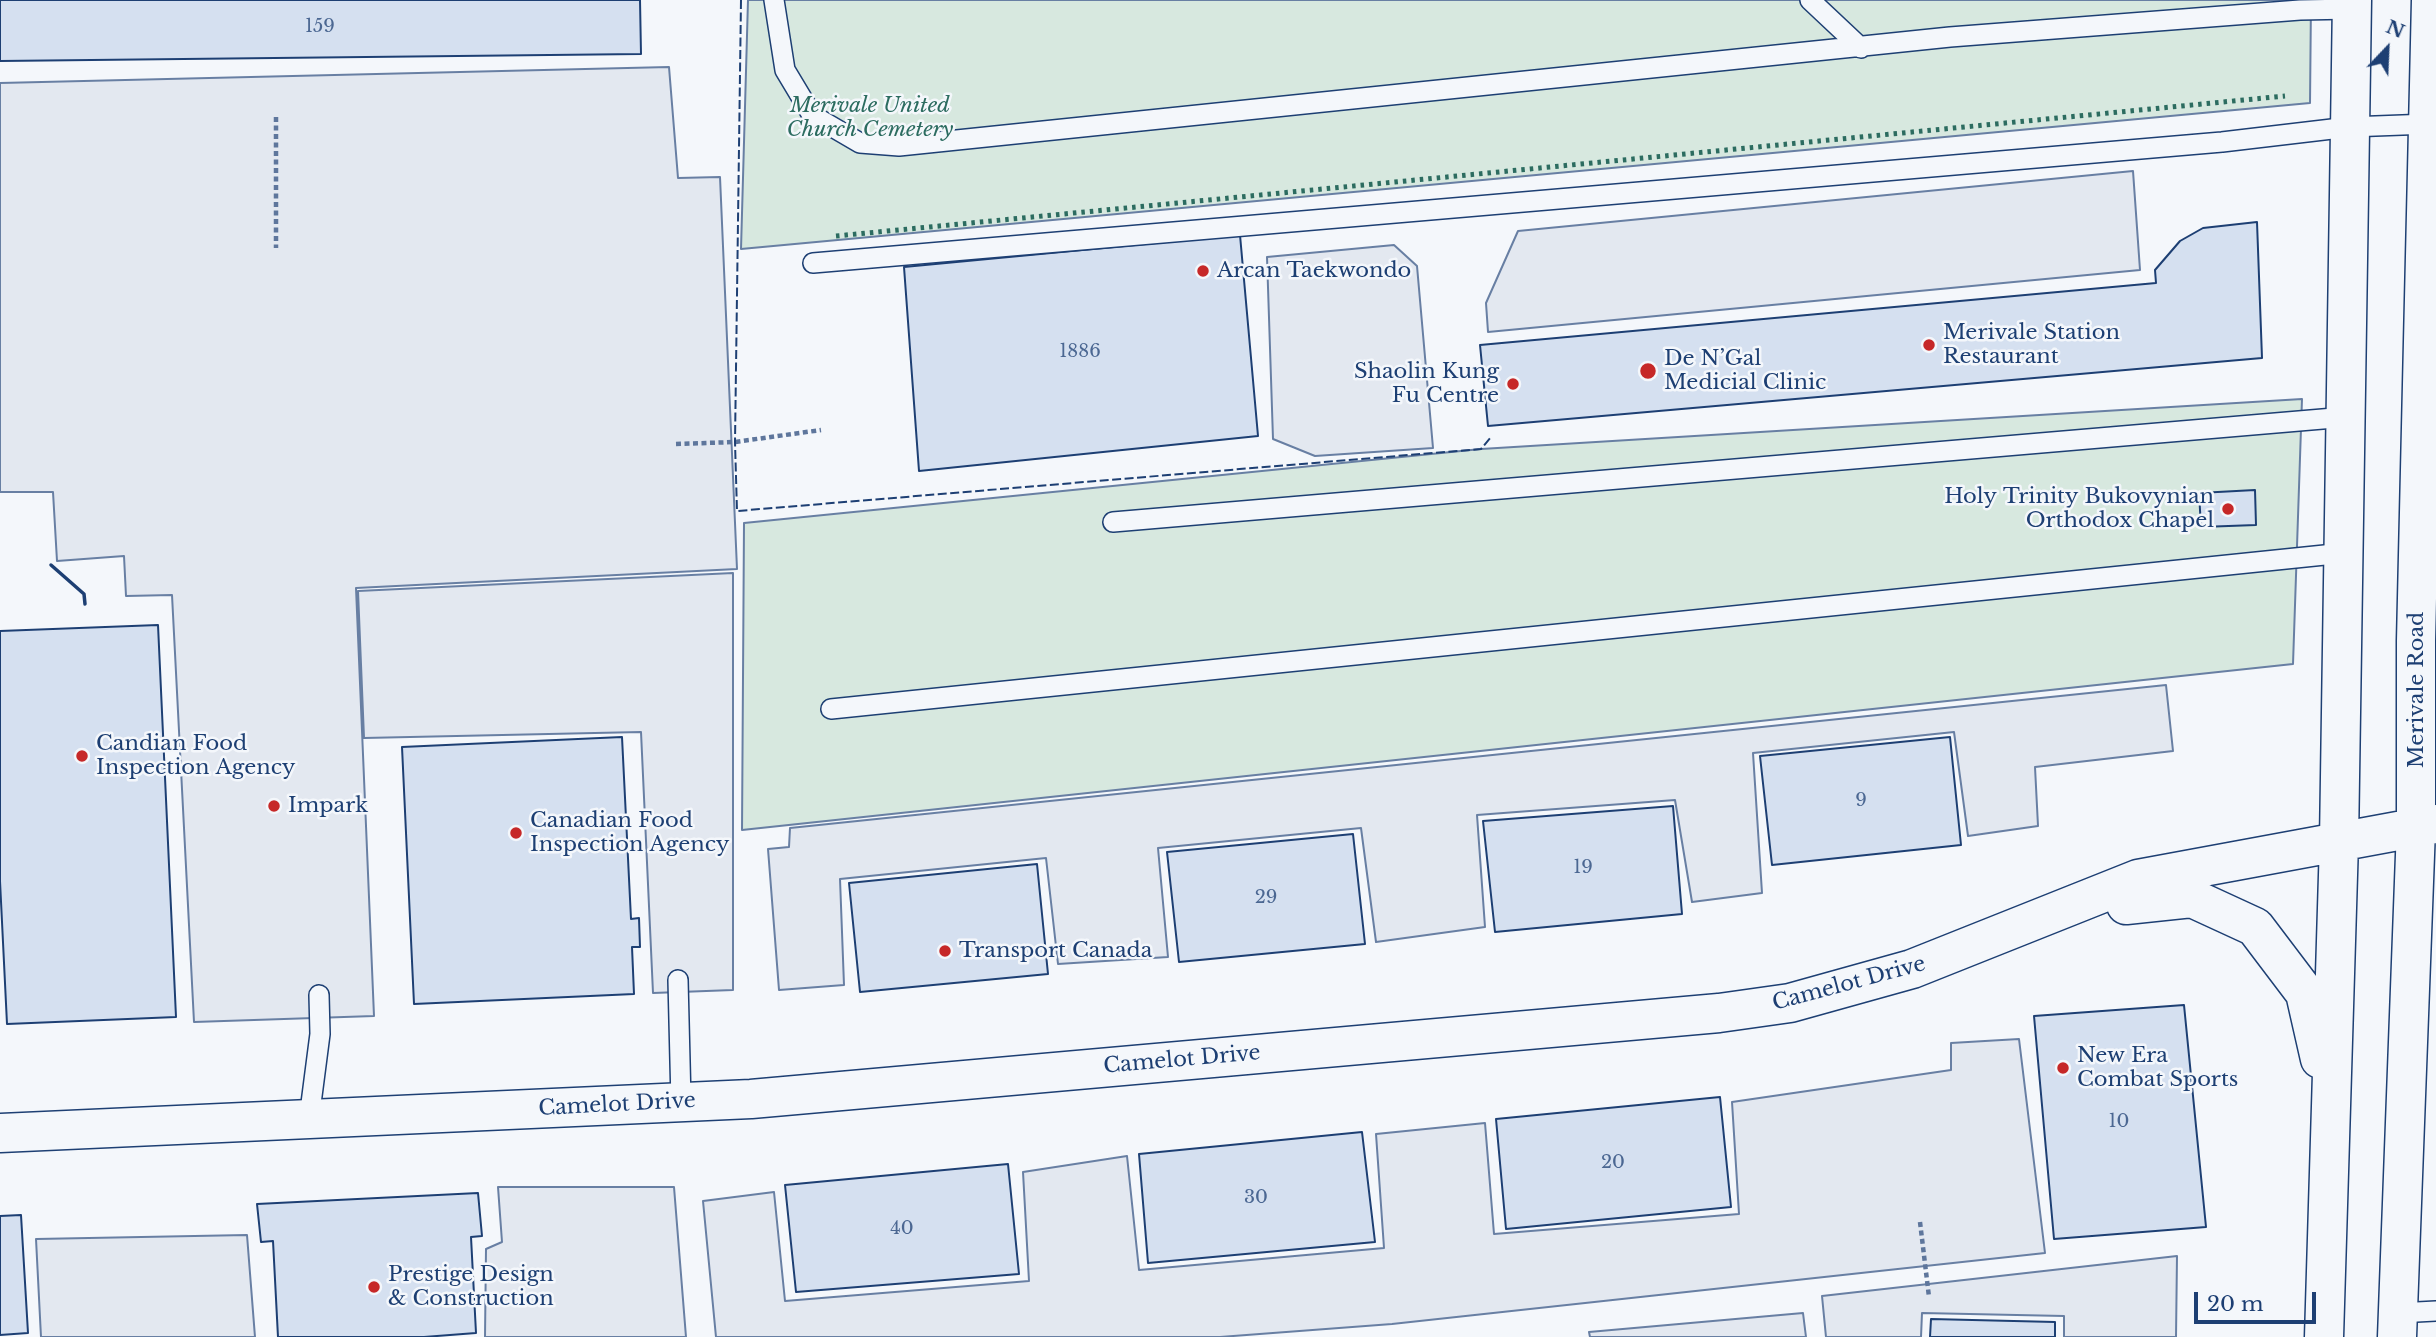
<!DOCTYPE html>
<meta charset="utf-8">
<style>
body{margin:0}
#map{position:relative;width:2436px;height:1337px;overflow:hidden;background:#f4f7fb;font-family:"Libre Baskerville",serif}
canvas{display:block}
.north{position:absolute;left:2352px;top:14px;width:70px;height:70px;-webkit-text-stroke:5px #f4f7fb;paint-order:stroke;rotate:23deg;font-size:19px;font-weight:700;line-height:28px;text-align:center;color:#1d3f73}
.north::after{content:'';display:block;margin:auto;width:24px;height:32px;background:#1d3f73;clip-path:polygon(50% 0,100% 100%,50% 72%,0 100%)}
.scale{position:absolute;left:2194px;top:1292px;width:122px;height:32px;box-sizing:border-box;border:4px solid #1d3f73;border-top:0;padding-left:9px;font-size:21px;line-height:24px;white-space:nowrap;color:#1d3f73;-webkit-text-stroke:5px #f4f7fb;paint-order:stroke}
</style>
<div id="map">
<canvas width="2436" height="1337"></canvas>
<div class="north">N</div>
<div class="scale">20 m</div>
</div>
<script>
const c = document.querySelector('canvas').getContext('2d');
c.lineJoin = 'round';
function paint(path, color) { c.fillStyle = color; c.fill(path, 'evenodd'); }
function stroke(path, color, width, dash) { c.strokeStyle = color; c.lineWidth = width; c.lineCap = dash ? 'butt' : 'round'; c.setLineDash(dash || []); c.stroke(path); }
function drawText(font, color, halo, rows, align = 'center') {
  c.font = font + ' "Libre Baskerville",serif'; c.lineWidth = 5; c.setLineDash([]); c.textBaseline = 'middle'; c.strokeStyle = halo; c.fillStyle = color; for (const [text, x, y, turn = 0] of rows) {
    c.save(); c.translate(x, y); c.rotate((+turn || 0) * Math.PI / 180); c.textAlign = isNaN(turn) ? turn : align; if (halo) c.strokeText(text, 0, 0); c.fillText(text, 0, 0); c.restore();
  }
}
const green = new Path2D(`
 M748,0H2311L2310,103L741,249Z
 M2302,399L2293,664L742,830L744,523L1481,449Z`);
paint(green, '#d7e8df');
stroke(green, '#687fa3', 2);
const parking = new Path2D(`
 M669,67L678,178L720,177L737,569L356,588L374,1016L194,1022L172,595L126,596L124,556L57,561L53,492H0V83Z
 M2133,171L2140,270L1488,332L1486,303L1518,231Z
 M1394,245L1417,266L1433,448L1315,456L1273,439L1267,257Z
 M733,573V990L653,993L641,732L364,738L358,591Z
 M2166,685L2173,751L2035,767L2038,826L1968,836L1954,732L1753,753L1762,893L1692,902L1675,800L1477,815L1485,927L1376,942L1361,828L1158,848L1168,957L1058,964L1046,858L840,879L844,985L779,990L768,849L789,847L790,828Z
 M2019,1039L2045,1253L1392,1324L1220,1337H716L703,1201L774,1192L785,1301L1029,1281L1023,1172L1127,1156L1139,1270L1384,1248L1376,1134L1485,1123L1494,1234L1739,1214L1732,1102L1951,1070V1043Z
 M498,1187H674L686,1337H485L486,1249L502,1242Z
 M247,1235L255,1337H41L36,1239Z
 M2177,1256L2176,1337H2064V1316L1922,1313L1921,1337H1826L1822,1296Z
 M1803,1313L1806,1337H1590L1589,1332Z`);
paint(parking, '#e3e8f0');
stroke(parking, '#687fa3', 2);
const building = new Path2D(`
 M0,0H640L641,54L0,61Z
 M2257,222L2262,358L1488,426L1480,345L2156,283L2155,270L2180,241L2203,228Z
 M1240,235L1258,436L919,471L904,267Z
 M2255,490L2256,525L2201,527L2199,493Z
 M158,625L176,1017L7,1024L0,881V631Z
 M622,737L631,919L639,918L640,947H632L634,994L414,1004L402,747Z
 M1950,737L1961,845L1772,865L1760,756Z
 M1673,806L1682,914L1495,932L1483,821Z
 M1353,834L1365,944L1179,962L1167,852Z
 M1037,864L1048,974L860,992L849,883Z
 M2184,1005L2206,1227L2054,1239L2034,1016Z
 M1720,1097L1731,1207L1506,1229L1496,1119Z
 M1362,1132L1375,1242L1148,1263L1139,1154Z
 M1008,1164L1019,1274L796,1292L785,1185Z
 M478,1193L482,1236L471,1237L476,1333L424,1337H278L273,1241L261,1242L257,1204Z
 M21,1215L28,1333L0,1335V1216Z
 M1931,1319L2055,1322V1337H1930Z`);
paint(building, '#d5e0f0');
stroke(building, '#1d3f73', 2);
const lane = new Path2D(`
 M774,0L785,70L812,115L860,143L899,146L1950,37L2300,10L2352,9
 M1810,0L1861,48
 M813,263L2222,142L2349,127L2429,124
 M1113,522L2346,417
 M831,709L2344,553
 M678,980L681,1102
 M309,1119L320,1034L319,995
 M2398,1313L2436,1311`);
const secondary = new Path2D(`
 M2126,905L2192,898L2255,927L2305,993L2320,1059
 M0,1133L751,1099L1719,1013L1790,1003L1912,969L2138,879L2436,824
 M2324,1337L2339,842L2352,0
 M2397,1337L2416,828V641L2431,0`);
stroke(lane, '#1d3f73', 22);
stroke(secondary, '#1d3f73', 41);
stroke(new Path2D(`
 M276,117V248
 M676,444L735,442L821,430
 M1920,1222L1929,1297`), '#5e769c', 4.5, [5, 3.5]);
stroke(lane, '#f4f7fb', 19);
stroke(secondary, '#f4f7fb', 38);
stroke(new Path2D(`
 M836,236L2285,96`), '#2c6c60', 5, [3.5, 5]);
stroke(new Path2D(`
 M741,0L735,442L737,511L1481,449L1491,437`), '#1d3f73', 2, [9, 3.5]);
stroke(new Path2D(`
 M51,565L84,594L85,604`), '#1d3f73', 3.5);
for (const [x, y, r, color] of [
 [1203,271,7,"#c62828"],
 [1929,345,7,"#c62828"],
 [1648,371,9,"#c62828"],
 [1513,384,7,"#c62828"],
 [2228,509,7,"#c62828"],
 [82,756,7,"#c62828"],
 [274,806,7,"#c62828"],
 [516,833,7,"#c62828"],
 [945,951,7,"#c62828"],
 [2063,1068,7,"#c62828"],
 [374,1287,7,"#c62828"]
]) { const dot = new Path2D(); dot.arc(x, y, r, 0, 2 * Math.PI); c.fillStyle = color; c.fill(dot); stroke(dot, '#f4f7fb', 2.5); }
drawText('18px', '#4b6792', null, [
 ["159",320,27],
 ["1886",1080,352],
 ["9",1861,801],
 ["19",1583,868],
 ["29",1266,898],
 ["10",2119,1122],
 ["20",1613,1163],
 ["30",1256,1198],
 ["40",902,1229]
]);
drawText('italic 21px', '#2c6c60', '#f4f7fb', [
 ["Merivale United",870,106],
 ["Church Cemetery",870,130]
]);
drawText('21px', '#1d3f73', '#f4f7fb', [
 ["Arcan Taekwondo",1217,271],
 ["Merivale Station",1943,333],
 ["Restaurant",1943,357],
 ["De N’Gal",1664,359],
 ["Medicial Clinic",1664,383],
 ["Shaolin Kung",1499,372,"right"],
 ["Fu Centre",1499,396,"right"],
 ["Holy Trinity Bukovynian",2214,497,"right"],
 ["Orthodox Chapel",2214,521,"right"],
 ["Candian Food",96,744],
 ["Inspection Agency",96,768],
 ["Impark",288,806],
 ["Canadian Food",530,821],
 ["Inspection Agency",530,845],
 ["Transport Canada",959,951],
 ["New Era",2077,1056],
 ["Combat Sports",2077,1080],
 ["Prestige Design",388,1275],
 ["& Construction",388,1299]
], 'left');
drawText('21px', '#1d3f73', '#f4f7fb', [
 ["Merivale Road",2417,690,-90],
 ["Camelot Drive",1849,984,-15],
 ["Camelot Drive",1182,1060,-5],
 ["Camelot Drive",617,1105,-3]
]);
</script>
